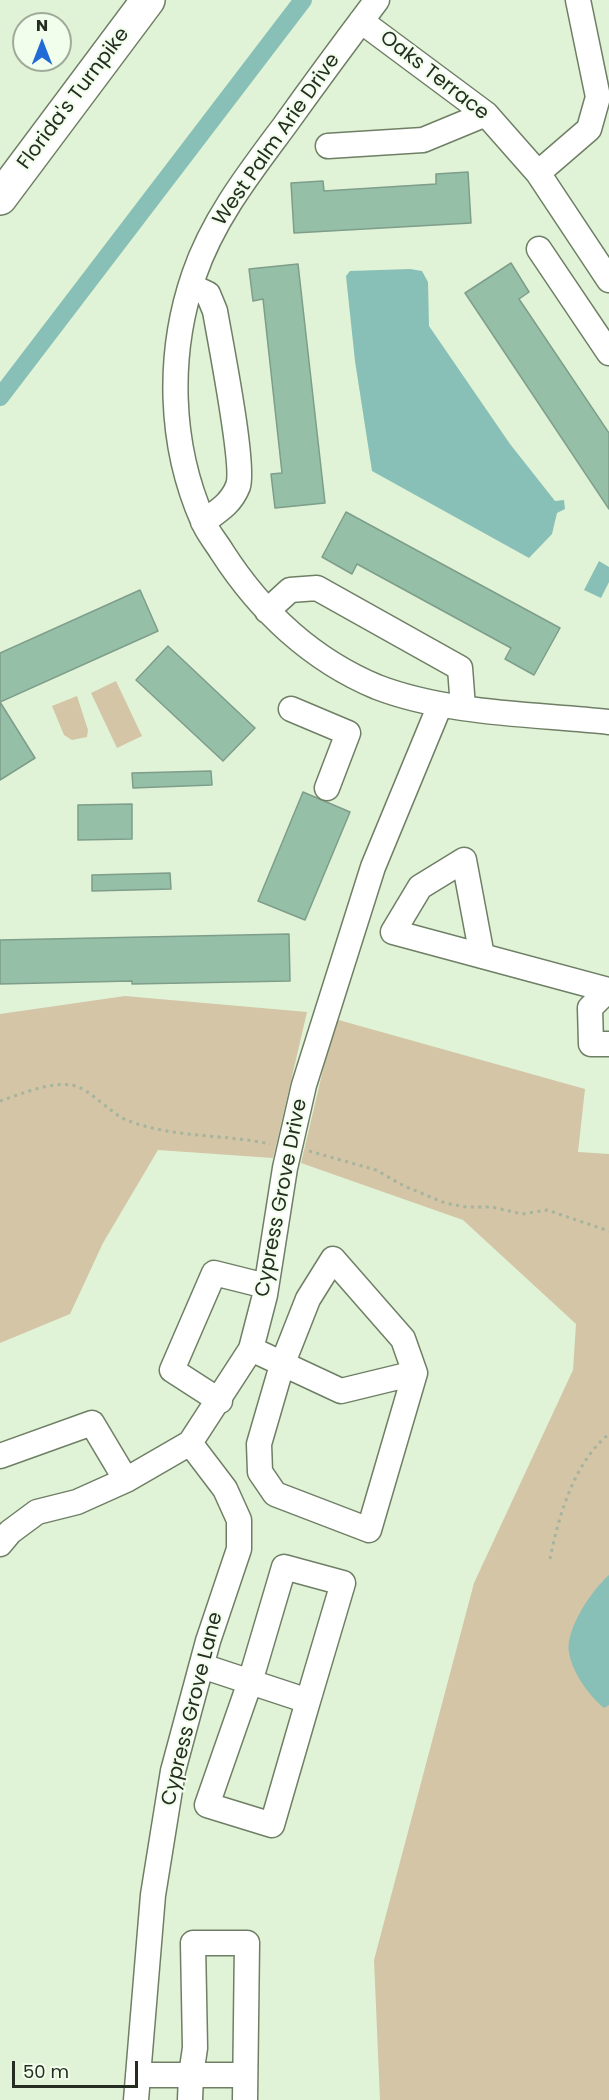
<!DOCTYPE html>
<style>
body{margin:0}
#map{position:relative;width:609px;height:2100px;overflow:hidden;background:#e0f3d6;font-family:Poppins,sans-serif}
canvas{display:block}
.north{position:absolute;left:12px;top:12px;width:60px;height:60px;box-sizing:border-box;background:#f2feec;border:2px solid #a0aa9b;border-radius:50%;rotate:0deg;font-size:16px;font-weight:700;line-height:24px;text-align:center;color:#252c21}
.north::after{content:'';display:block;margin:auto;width:21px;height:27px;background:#206bd6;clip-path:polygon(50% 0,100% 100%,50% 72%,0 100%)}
.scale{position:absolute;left:12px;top:2061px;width:126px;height:27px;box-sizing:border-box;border:3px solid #252c21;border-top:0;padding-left:8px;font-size:18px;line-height:21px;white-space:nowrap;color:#252c21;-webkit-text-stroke:4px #f2feec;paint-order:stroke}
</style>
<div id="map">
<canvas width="609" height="2100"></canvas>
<div class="north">N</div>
<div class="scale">50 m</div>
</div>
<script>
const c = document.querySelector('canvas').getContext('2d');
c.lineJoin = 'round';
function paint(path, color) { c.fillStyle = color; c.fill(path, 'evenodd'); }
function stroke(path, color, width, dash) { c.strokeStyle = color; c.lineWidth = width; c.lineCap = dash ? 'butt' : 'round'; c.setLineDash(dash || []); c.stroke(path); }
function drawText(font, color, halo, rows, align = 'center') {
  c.font = font + ' Poppins,sans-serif'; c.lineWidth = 4.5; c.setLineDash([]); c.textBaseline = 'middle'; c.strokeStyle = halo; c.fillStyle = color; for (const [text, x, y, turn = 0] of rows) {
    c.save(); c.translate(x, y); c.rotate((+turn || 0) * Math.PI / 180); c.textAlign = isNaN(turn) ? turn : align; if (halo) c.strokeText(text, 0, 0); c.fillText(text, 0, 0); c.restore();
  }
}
paint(new Path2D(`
 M116,681L142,736L117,748L91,693Z
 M77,696L88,730L87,737L72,740L64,735L52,706Z
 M125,996L307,1012L273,1158L158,1150L103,1243L70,1314L0,1343V1014Z
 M335,1019L585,1089L578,1152L609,1154V2100H380L374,1960L474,1583L573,1370L576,1324L463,1220L301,1163Z`), '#d4c5a7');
paint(new Path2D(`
 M410,269L422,271L428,282L429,326L510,444L555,501L564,500L565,509L557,513L552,534L529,558L372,471L355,361L346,276L350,271Z
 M599,561L609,567V582L601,598L584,590Z
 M609,1575V1705L604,1708C589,1695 573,1674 569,1653C565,1629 592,1590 609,1575Z`), '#88bfb6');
stroke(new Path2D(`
 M0,397L303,0`), '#88bfb6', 18);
const building = new Path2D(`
 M468,172L471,223L294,233L291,183L323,181L324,191L436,184V174Z
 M511,263L529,292L519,299L609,433V509L465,293Z
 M298,264L325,503L275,508L271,474L282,473L263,299L253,301L249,269Z
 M346,512L560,628L534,675L505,659L511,648L357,564L352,574L322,557Z
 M140,590L158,631L0,702L35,758L0,780V653Z
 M168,646L255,728L223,761L136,680Z
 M211,771L212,785L133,788L132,773Z
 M303,792L350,812L305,920L258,901Z
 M132,804V839L78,840V805Z
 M170,873L171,889L92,891V875Z
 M289,934L290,981L132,984V981L0,984V940Z`);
paint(building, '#95c0a7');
stroke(building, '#7e9d8b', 1.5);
const minor = new Path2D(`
 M377,0C346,41 315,83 285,125C250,172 213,219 194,275C167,354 169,444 203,521C207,532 216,542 222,552C260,611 312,660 377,687C447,714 534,714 609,722
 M361,21L486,114L538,173L609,280
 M328,146L423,140L486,114
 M538,173L589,129L598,97L578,0
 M539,249L609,353
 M191,286L208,294L215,311C220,340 245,466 238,486C231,504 218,511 203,522
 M267,611L290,590L317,588L460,668L463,707
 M291,709L348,733L327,788
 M482,956L464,860L420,887L393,932L608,990H609
 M608,990L590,1008L591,1044H609
 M251,1349L341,1391L415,1373L369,1530L275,1494L260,1472L259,1444L282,1365L308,1299L333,1259L403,1339L415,1373
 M220,1401L172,1370L214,1273L266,1286
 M0,1456L92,1423L126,1480
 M0,1544L10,1532L37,1512L77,1502L126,1480L190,1443L251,1349L265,1295L285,1168L304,1085L373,867L440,705
 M202,1666L308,1701L272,1825L207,1805L250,1682L284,1567L343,1583L308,1701
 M138,2075H191L190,2100
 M136,2100L153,1895L173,1771L208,1641L239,1549V1520L225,1489L190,1443
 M245,2100L247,1943H193L195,2048L191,2075H245`);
const highway = new Path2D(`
 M0,198L148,0`);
stroke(minor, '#6e7f65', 27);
stroke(highway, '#6e7f65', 36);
stroke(new Path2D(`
 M0,1101C22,1094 48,1082 71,1085C89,1087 110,1114 129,1121C174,1138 224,1134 270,1144
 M309,1151L376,1170L404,1186L445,1203L466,1207H492L522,1214L547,1210L609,1231
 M550,1559C558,1518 574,1462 609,1434`), '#a5b49d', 3, [3, 4.5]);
stroke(minor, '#fff', 24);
stroke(highway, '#fff', 33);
drawText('20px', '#252c21', '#f2feec', [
 ["Oaks Terrace",434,76,38],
 ["Florida's Turnpike",74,99,-53],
 ["West Palm Arie Drive",277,140,-55],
 ["Cypress Grove Drive",282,1198,-79],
 ["Cypress Grove Lane",193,1709,-76]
]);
</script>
